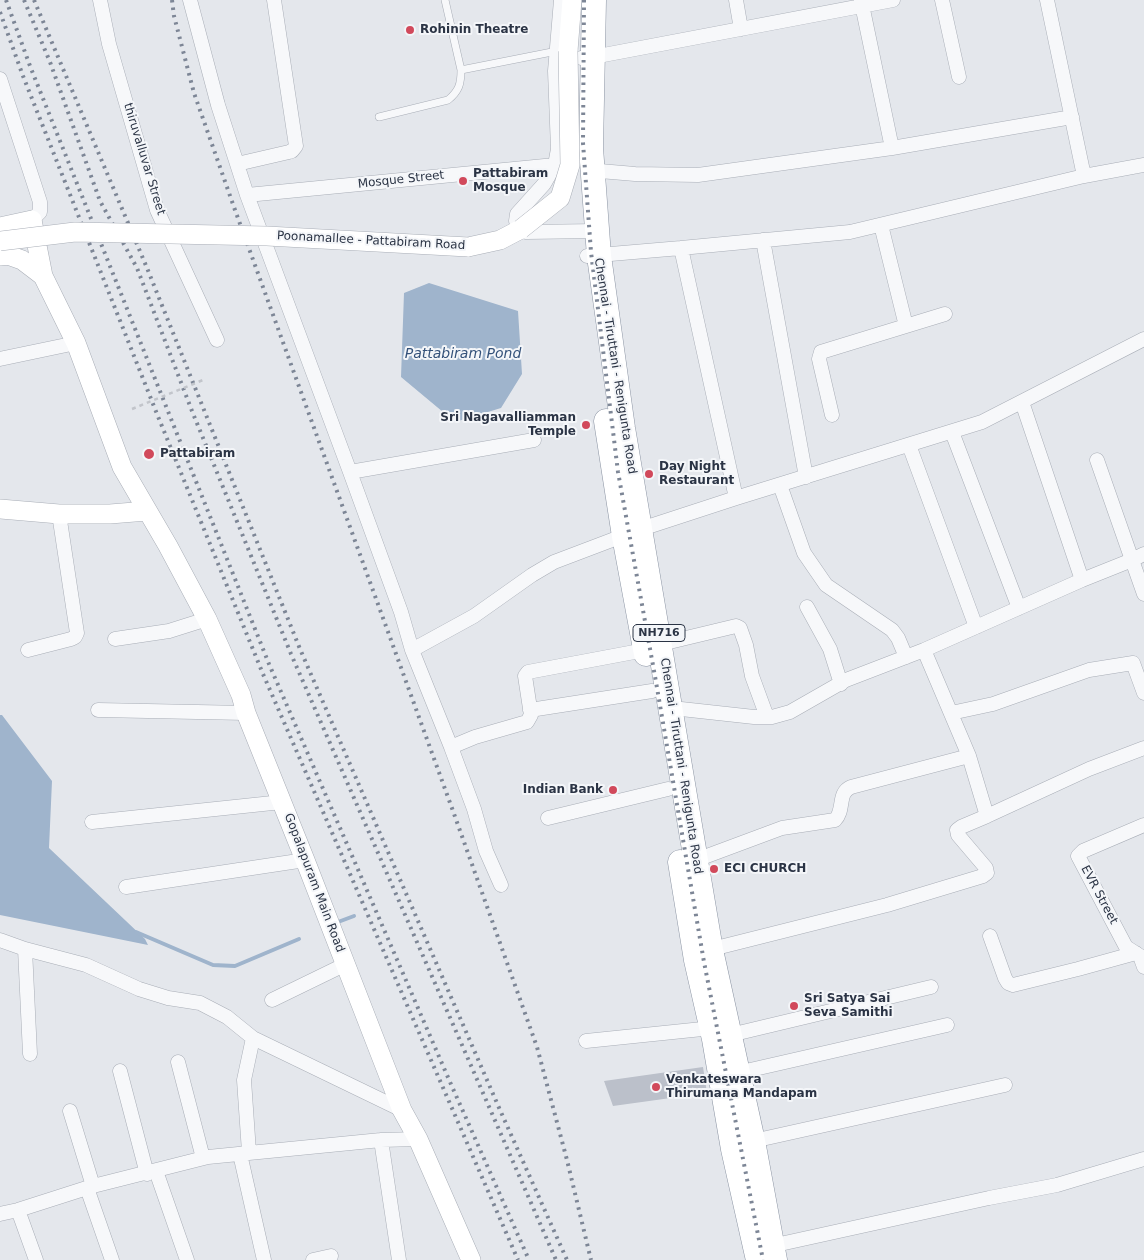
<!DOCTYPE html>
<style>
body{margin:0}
canvas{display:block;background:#e4e7ec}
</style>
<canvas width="1144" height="1260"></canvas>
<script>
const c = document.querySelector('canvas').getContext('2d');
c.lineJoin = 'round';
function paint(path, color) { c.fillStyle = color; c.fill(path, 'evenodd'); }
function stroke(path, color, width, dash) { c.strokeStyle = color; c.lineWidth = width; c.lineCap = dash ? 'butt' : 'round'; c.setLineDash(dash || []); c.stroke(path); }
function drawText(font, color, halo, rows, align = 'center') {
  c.font = font + ' "DejaVu Sans",sans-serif'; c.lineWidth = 4; c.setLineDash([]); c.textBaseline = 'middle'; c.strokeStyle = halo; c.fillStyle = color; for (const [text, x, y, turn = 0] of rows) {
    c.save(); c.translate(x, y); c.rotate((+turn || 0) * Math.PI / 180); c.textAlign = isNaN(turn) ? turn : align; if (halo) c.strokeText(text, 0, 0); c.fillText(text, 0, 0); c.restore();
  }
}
paint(new Path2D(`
 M429,283L518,311L522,374L501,408L455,422L401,377L404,293Z
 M0,715H2L52,781L49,848L145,939L148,945L0,915Z`), '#9fb4cc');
stroke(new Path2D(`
 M338,922L354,916
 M136,932L213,965L235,966L299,939`), '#9fb4cc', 4);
paint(new Path2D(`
 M703,1067L707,1093L613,1106L604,1081Z`), '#bbc0ca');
const lane = new Path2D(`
 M461,70L557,51
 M379,117L448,100C459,91 461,84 461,70L445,0`);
const street = new Path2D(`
 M100,0L109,44L157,210L217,340
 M190,0L218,105L247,195L350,472L401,612L412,650L451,747L474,809L486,851L501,885
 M561,0L555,71L558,149L555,165L544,184L517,214L516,221L522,231L526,232L597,231
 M736,0L741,29
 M861,0L892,148
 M942,0L959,77
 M1047,0L1084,176
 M581,58L593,57L893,0
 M0,79L40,202V212L32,220
 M237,164L289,152L292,151L296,146L274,0
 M588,170L635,174L698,175L892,148L1072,117
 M247,195L555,165
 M881,225L906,326
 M763,240L806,477
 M587,256L681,248
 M0,359L76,343
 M832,415L819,359L821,352L945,314
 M952,432L1019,608
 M909,445L976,627
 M1097,460L1132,560L1144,554
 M350,472L534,440
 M780,485L804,553L826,585L892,630L898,638L906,657
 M736,498L681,248L850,232L1084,176L1144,165
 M1082,580L1132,560L1144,594
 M807,607L830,649L841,684
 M115,639L169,631L207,619
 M661,644L736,626L740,628L746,645L752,676L767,717
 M28,650L71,639L75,637L77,633L59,514
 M412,650L474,616L532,575L554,562L641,529L736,498L982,422L1144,339
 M924,650L969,756L987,816L1089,769L1144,748
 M672,708L754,717H772L790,712L846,680L924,650L1082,580L1022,402
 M98,710L246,713
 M530,710L652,691
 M951,713L993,704L1089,670L1133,663L1144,693
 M451,747L475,737L527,722L531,715L525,676L528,672L645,650
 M548,818L668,789
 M92,822L282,802
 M1144,825L1083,851L1078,856L1126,947L1140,956L1144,967
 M696,860L782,828L835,820C845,810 837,793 851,787L969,756
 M126,887L305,860
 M990,936L1005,978L1008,983L1013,985L1078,969L1136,953
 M0,940L25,949L86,965L139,989L168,998L200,1003L227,1017L253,1038L402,1110
 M25,949L30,1054
 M704,951L887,905L983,876L987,873L986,868L958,835L957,830L961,827L987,816
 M272,1000L346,964
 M730,1035L931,987
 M586,1041L712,1028
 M178,1062L203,1158
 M120,1071L147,1174
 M737,1073L947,1025
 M70,1111L93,1186
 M381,1140L399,1260
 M753,1141L1005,1085
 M249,1152L244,1080L253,1038
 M240,1154L264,1260
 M156,1171L187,1260
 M87,1188L112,1260
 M18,1210L36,1260
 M0,1214L18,1210L93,1186L208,1157L381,1140L418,1139
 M771,1246L989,1198L1057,1185L1144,1159
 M313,1260L331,1256`);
const secondary = new Path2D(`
 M568,51L572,0
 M0,227L32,220L43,276
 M468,247L500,240L521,229
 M0,256L8,255L22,260L43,276L76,343L122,467L168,546L207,619L241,695L246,713L305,860L402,1110L418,1139L471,1260
 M0,509L59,514H110L147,511`);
const highway = new Path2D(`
 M594,0L591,148L599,256L623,428L711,950L753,1141L775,1260
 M606,421L624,536L646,654
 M680,862L696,960L714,1039L733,1149L758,1260`);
stroke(lane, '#a9aeb7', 8);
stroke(street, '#a9aeb7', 15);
stroke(secondary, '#a9aeb7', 20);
stroke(highway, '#8b94a3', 25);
stroke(lane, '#f7f8fa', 7);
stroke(street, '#f7f8fa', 14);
stroke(secondary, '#fff', 19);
stroke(highway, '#fff', 24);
stroke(new Path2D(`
 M6,0L30,66L269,664L450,1082L529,1260
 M24,0L50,62L100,201L137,268L192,411L291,654L556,1260
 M34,0L147,268L300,649L500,1110L567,1260
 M172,0L174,16L194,93L235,210L453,811L537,1047L567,1160L591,1260
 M584,0L583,143L591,252L618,472L656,682L704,962L763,1260
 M0,12L23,76L157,414L263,674L518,1260`), '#7d8696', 4, [2.5, 5]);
const secondaryBridge = new Path2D(`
 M521,229L560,198L570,165L568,51
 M0,241L75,232L267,236L468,247`);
stroke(secondaryBridge, '#a9aeb7', 20, []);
stroke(new Path2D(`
 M132,409L203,380`), '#c2c5cb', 2.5, [4, 4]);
stroke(secondaryBridge, '#fff', 19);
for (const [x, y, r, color] of [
 [410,30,5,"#d1495b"],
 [463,181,5,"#d1495b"],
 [586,425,5,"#d1495b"],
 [149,454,6,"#d1495b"],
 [649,474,5,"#d1495b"],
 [613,790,5,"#d1495b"],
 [714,869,5,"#d1495b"],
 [794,1006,5,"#d1495b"],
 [656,1087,5,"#d1495b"]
]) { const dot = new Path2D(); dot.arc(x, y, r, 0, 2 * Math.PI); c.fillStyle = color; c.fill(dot); stroke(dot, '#f4f6f9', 2); }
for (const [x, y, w] of [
 [659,633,52]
]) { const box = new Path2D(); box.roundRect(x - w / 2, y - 8.5, w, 17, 4); c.fillStyle = '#f4f6f9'; c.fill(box); stroke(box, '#2b3445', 1); }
drawText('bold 11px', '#2b3445', null, [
 ["NH716",659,633]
]);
drawText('bold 12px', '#2b3445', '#f4f6f9', [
 ["Rohinin Theatre",420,30],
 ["Pattabiram",473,174],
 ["Mosque",473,188],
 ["Sri Nagavalliamman",576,418,"right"],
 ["Temple",576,432,"right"],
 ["Pattabiram",160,454],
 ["Day Night",659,467],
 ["Restaurant",659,481],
 ["Indian Bank",603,790,"right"],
 ["ECI CHURCH",724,869],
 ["Sri Satya Sai",804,999],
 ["Seva Samithi",804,1013],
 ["Venkateswara",666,1080],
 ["Thirumana Mandapam",666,1094]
], 'left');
drawText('12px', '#2b3445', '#f4f6f9', [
 ["thiruvalluvar Street",144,159,73],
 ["Mosque Street",401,180,-6],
 ["Poonamallee - Pattabiram Road",371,241,3],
 ["Chennai - Tiruttani - Renigunta Road",615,366,81],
 ["Chennai - Tiruttani - Renigunta Road",681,766,81],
 ["Gopalapuram Main Road",314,883,69],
 ["EVR Street",1099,895,62]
]);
drawText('italic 14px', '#34527a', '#f4f6f9', [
 ["Pattabiram Pond",463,354]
]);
</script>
